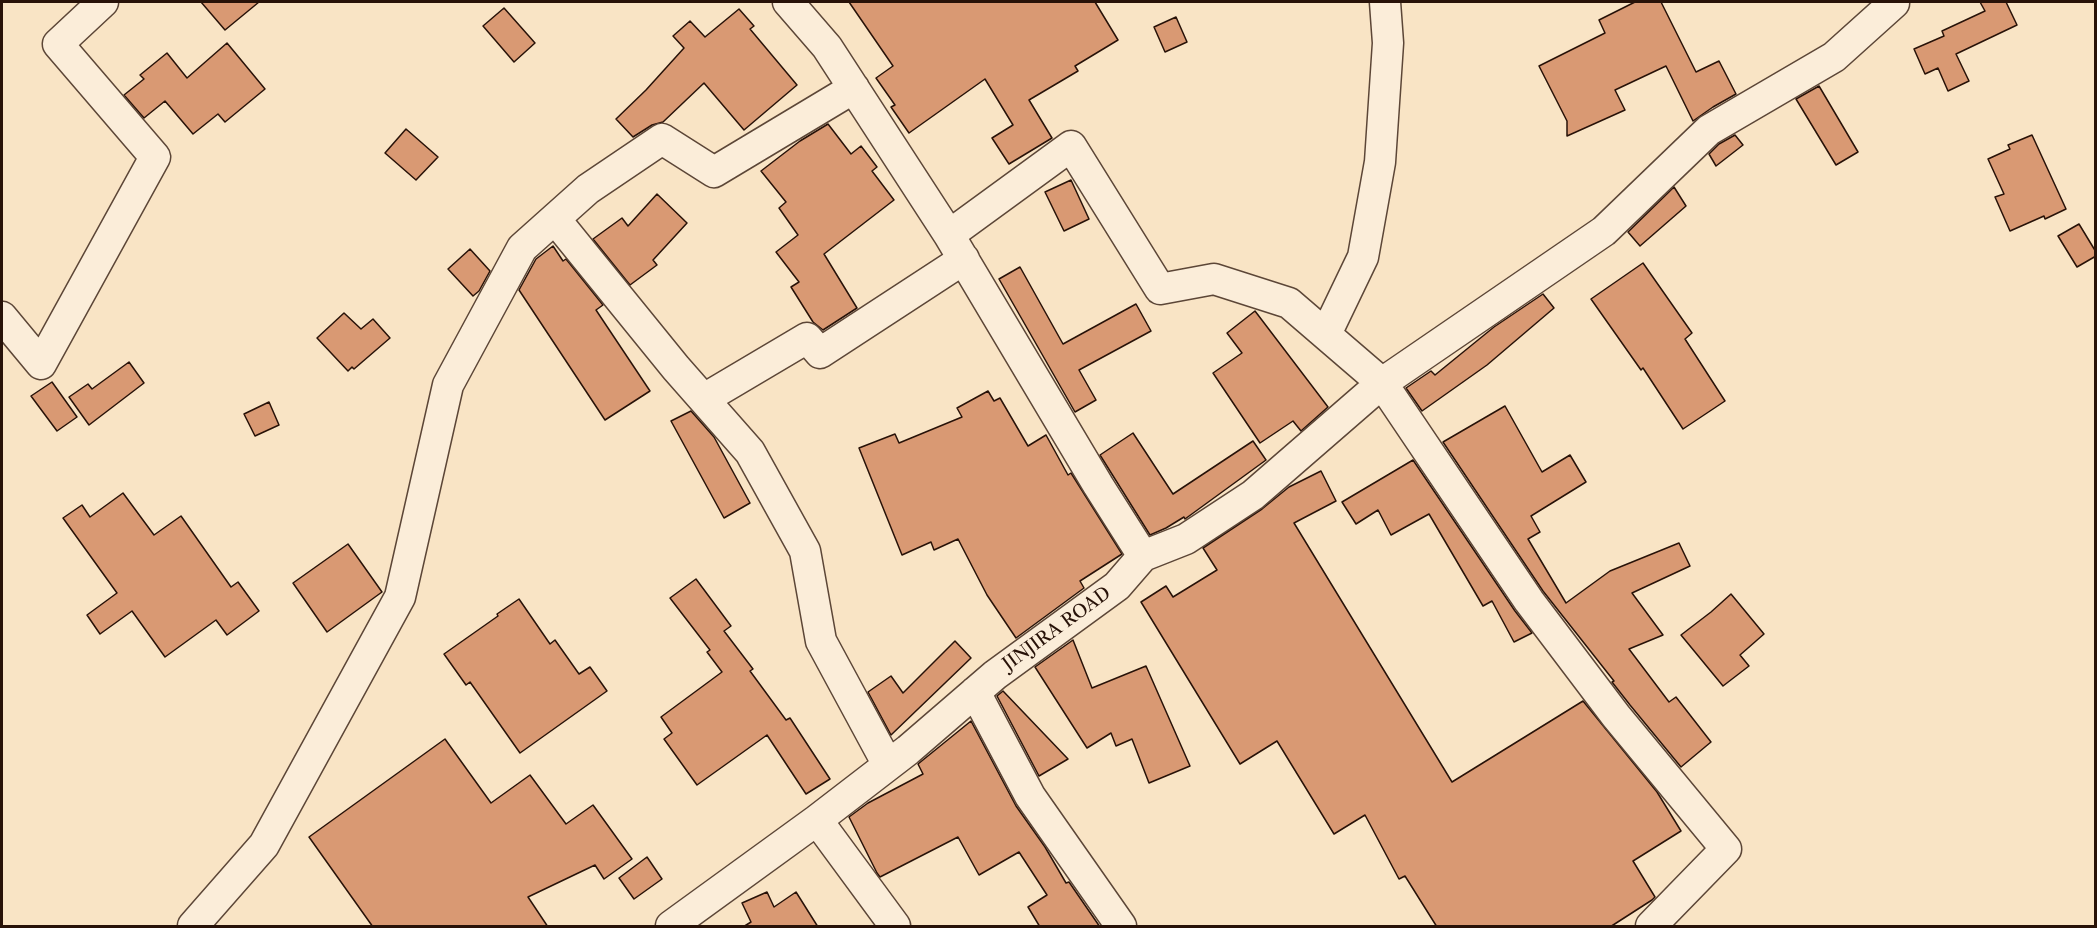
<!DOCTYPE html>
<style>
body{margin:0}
#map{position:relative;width:2097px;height:928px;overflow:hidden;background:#f9e4c5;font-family:"Libre Caslon Text",serif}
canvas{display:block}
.frame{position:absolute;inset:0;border:3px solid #281208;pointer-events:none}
</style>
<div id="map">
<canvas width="2097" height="928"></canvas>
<div class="frame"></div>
</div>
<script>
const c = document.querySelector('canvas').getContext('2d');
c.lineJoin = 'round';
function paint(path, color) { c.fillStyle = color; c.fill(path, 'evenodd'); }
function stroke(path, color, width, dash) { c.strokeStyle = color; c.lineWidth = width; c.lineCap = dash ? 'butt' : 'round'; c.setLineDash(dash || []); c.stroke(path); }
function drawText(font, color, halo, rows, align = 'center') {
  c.font = font + ' "Libre Caslon Text",serif'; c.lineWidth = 5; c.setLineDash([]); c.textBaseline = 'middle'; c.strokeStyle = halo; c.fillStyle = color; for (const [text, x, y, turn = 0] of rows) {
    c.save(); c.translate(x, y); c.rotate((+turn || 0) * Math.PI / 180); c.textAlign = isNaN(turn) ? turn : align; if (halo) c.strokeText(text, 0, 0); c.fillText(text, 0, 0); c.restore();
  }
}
const building = new Path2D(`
 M201,2H259L225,30Z
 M849,2H1095L1118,40L1075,66L1078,71L1029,100L1052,138L1009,164L992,138L1013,125L985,79L909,133L891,107L895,105L876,78L893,66Z
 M1635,2H1661L1696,72L1719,61L1736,94L1713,107L1693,121L1666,66L1615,90L1625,110L1567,136V121L1539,66L1605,33L1599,20Z
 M1980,2H2006L2017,25L1956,54L1969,81L1948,91L1938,68L1925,74L1914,49L1944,36L1942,31L1985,11Z
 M504,8L535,43L514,62L483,26Z
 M739,9L754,26L750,29L797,85L744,130L704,83L663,122L652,125L633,137L616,119L646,90L684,48L673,36L690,21L705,37Z
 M1176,17L1187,42L1165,52L1154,27Z
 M227,43L265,89L225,122L218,114L193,134L165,101L144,118L124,95L144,79L140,75L167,53L187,78Z
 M1819,86L1858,152L1836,165L1796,99Z
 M828,124L851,154L861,146L877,167L872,171L894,200L824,254L857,308L823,330L813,322L791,287L799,282L776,252L798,235L779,208L786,202L761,171L800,141Z
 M406,129L438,157L416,180L385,153Z
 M1735,135L1743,145L1716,166L1709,154L1719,144Z
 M2032,135L2066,209L2045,219L2044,216L2010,231L1995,197L2004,194L1988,159L2010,149L2008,145Z
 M1071,180L1089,219L1064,231L1045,192Z
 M1674,187L1686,206L1640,246L1628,232Z
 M657,194L687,223L653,260L657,265L630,285L593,239L622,218L628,226Z
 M2079,224L2096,252V256L2077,267L2058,236Z
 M553,246L563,261L566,259L603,305L596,310L650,391L605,420L519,290L536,259Z
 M470,249L490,271L479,291L473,296L448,269Z
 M1643,263L1692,333L1685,339L1725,401L1683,429L1643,368L1641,370L1591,299Z
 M1020,267L1063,344L1136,304L1151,331L1079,370L1096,400L1075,412L999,279Z
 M1543,294L1554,308L1487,365L1422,411L1406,388L1431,371L1435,375L1494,327Z
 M1255,311L1328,407L1301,431L1293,421L1260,443L1213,373L1242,353L1227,333Z
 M344,313L361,329L373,319L390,338L354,369L352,367L348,371L317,338Z
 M129,362L144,383L89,425L69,397L88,384L92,389Z
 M52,382L77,417L57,431L31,396Z
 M988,391L994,401L1000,398L1028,446L1046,435L1068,475L1071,473L1122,554L1080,581L1084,588L1016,638L987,595L958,539L934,550L931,542L902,555L859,448L895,434L899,443L962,417L957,408Z
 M269,402L279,425L255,436L244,414Z
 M1505,406L1542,472L1570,455L1586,482L1531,516L1540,532L1528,539L1566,603L1610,571L1679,543L1690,566L1632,593L1663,635L1629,649L1669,702L1676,697L1711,742L1681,767L1630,705L1612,682L1614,681L1543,591L1443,442Z
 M691,411L714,437L750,503L724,518L671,421Z
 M1133,433L1173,494L1253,441L1266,460L1185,519L1184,517L1166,528L1150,535L1100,455Z
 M1413,460L1515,611L1532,633L1514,642L1492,601L1483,606L1429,514L1391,535L1378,510L1356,524L1342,502Z
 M1321,471L1336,501L1294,523L1452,782L1583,701L1657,792L1681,831L1633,861L1655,897L1652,900L1610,927H1437L1405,876L1399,879L1365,815L1334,834L1277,741L1240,764L1141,602L1166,586L1173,597L1217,570L1203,548L1262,509L1289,487Z
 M123,493L154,535L181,516L231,587L238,582L259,611L227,635L216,620L165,657L132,611L100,634L87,615L117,593L63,518L82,505L90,517Z
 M348,544L382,592L327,632L293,583Z
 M696,579L731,626L724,631L753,669L750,671L786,720L790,718L830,779L806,794L767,735L697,785L664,739L672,733L661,717L722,672L707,652L710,650L670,598Z
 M1731,594L1764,634L1740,655L1749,666L1723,686L1681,635L1711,612Z
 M519,599L550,644L555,640L579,674L590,667L607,691L520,753L470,682L466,685L444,654L498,616L497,614Z
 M1073,640L1092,688L1146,666L1190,766L1149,783L1132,739L1116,746L1111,733L1087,748L1035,667Z
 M955,641L971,658L891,735L868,692L891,676L903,693Z
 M1003,691L1068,759L1039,776L997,696Z
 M971,721L1016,806L1045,847L1066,883L1069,882L1100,927H1040L1028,907L1047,895L1019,852L979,875L958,837L880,877L877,873L849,817L868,803L923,774L918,764Z
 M445,739L491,803L530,775L566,824L593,805L632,859L604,879L595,865L528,897L548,927H373L309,837Z
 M647,857L662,879L634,899L619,878Z
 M767,892L774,907L796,892L818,927H743L751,922L742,903Z`);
paint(building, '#d99973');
stroke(building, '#281208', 1.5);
const street = new Path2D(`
 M555,219L676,368L750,452L805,551L821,641L888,765
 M949,235L1071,146L1160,289L1214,279L1289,303L1382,383L1529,601L1616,716L1726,849L1651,926
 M2,317L41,364L155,157L58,44L103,2
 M1326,334L1363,257L1380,162L1388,43L1385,2
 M704,399L807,338L820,353L964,259
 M1143,556L1186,539L1253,495L1382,383L1604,231L1709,130L1834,57L1894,3V2
 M975,692L1030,796L1121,926
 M817,820L895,926
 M193,926L264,845L400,597L448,385L522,248L588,189L662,139L714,172L854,88
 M671,926L817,820L908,750L995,675L1117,586L1143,556L1098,485L949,235L827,47L788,2`);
stroke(street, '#5c4637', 33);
stroke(street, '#fbedd9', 30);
drawText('18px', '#281208', '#fbedd9', [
 ["JINJIRA ROAD",1057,629,-36]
]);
</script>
